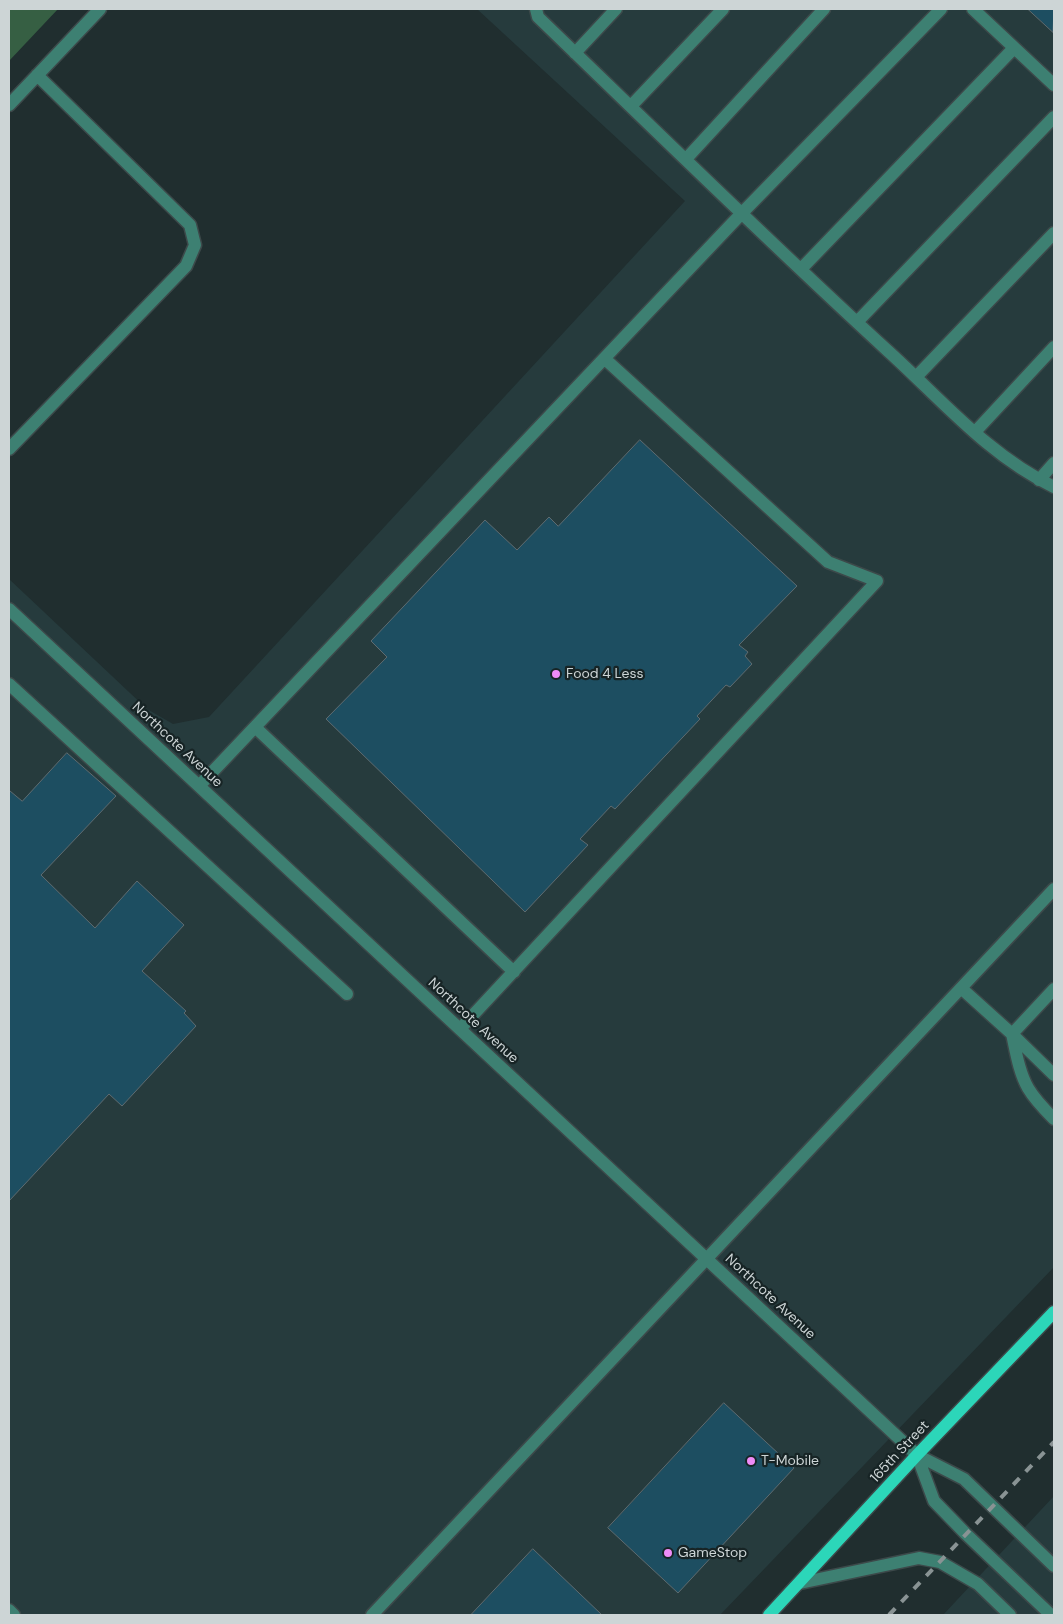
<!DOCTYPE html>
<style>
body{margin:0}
#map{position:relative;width:1063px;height:1624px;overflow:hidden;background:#202e2f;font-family:"DM Sans",sans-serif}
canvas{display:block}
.frame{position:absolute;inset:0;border:10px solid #cdd5d6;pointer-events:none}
</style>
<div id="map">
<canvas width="1063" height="1624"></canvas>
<div class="frame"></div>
</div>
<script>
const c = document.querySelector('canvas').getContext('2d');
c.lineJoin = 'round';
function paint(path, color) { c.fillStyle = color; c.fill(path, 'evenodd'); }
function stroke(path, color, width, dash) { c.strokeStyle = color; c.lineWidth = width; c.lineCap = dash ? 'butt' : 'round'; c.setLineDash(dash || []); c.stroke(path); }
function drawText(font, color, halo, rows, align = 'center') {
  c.font = font + ' "DM Sans",sans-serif'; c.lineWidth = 4.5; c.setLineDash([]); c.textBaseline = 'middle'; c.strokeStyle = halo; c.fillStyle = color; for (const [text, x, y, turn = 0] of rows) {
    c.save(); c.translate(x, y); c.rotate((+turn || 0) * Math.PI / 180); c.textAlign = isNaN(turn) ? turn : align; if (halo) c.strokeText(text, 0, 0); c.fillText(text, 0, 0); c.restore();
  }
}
paint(new Path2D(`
 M477,9H1054V1267L720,1615H9V579L147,709L173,724L209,717L685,201Z
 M1054,1496V1615H943Z`), '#263b3d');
paint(new Path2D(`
 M9,9H58L9,61Z`), '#365f43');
const building = new Path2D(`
 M1028,9H1054L1053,32Z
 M640,440L797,586L739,645L748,652L745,656L752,664L730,687L726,685L697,716L700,719L615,809L611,806L580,839L588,845L525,912L326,719L387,657L371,641L485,520L517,550L549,517L558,526Z
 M67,753L116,796L41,875L95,928L137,881L184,925L142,971L186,1011L184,1013L196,1026L122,1106L109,1094L9,1201V792L10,791L22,801Z
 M724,1403L794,1468L678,1593L608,1528Z
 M533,1549L602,1615H471Z`);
paint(building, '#1d4e61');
stroke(building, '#5e6b70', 1);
const minor = new Path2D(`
 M536,9L538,17C654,129 769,242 888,351C941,399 989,456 1054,487
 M973,9L1054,85
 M575,53L616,9
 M9,105L100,9
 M631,106L723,9
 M686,159L824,9
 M801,269L1014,48
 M857,322L1054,117
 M916,377L1054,233
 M975,432L1054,347
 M9,449L186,266L195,245L190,225L37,75
 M1039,480L1054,463
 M9,609L917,1455L964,1479L1054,1566
 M9,684L347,994
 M255,727L514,972
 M199,786L742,213L941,9
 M961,988L1012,1034L1054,989
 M460,1029L877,581L828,562L605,359
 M1012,1034C1016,1052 1019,1072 1028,1088C1035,1100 1045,1110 1054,1119
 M1012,1034L1054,1075
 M917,1455L934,1501L966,1534L1051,1615
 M800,1583L919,1558L940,1562L978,1584L1010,1615
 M9,1610L14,1615
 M372,1615L1054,889`);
const major = new Path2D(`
 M769,1615L917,1455L1054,1312`);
stroke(minor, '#3c494a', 15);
stroke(major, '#3c494a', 15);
stroke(minor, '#3d8072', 12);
stroke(major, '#2cd6b9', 12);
stroke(new Path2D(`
 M889,1615L1054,1442`), '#899394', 4, [9, 9]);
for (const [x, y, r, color] of [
 [556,674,5,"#ef8bf7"],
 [751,1461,5,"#ef8bf7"],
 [668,1553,5,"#ef8bf7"]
]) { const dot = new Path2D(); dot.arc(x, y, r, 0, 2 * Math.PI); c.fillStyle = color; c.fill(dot); stroke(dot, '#172425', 2); }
drawText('14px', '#cdd5d6', '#172425', [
 ["Food 4 Less",566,674],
 ["T-Mobile",761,1461],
 ["GameStop",678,1553]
], 'left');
drawText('14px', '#cdd5d6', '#172425', [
 ["Northcote Avenue",177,745,43],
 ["Northcote Avenue",473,1021,43],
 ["Northcote Avenue",770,1297,43],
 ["165th Street",900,1452,-47]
]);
</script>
